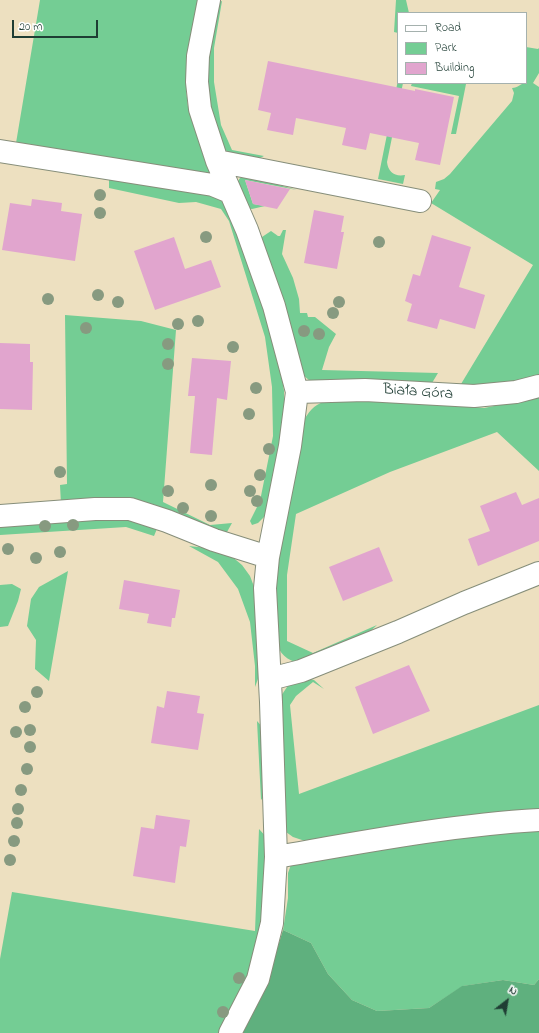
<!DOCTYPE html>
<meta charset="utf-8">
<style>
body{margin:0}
#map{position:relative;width:539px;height:1033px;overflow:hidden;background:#ede0c0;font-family:"Indie Flower",sans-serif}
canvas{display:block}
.legend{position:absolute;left:397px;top:12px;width:130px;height:72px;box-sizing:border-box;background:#fff;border:1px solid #a5b1ae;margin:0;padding:5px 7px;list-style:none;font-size:12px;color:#1f3d34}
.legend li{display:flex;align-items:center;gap:8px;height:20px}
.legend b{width:20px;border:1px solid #a5b1ae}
.north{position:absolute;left:487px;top:981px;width:40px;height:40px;-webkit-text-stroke:3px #fff;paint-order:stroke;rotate:31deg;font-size:11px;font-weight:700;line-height:16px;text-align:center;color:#1f3d34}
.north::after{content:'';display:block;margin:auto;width:14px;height:18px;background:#1f3d34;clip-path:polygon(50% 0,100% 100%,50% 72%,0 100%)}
.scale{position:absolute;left:12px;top:20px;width:86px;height:18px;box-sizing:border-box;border:2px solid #1f3d34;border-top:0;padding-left:5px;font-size:12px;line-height:14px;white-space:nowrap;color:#1f3d34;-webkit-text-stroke:3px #fff;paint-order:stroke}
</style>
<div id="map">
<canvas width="539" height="1033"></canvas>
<ul class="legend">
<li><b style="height:5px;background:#fff"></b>Road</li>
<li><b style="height:11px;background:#74cd94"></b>Park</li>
<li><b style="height:11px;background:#e1a5ce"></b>Building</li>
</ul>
<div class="north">N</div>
<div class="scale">20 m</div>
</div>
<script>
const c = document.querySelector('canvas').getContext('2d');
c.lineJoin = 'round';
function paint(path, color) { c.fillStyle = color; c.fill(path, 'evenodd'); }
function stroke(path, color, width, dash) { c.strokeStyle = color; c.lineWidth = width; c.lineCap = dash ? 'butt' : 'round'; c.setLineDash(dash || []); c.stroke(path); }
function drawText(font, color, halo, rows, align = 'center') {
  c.font = font + ' "Indie Flower",sans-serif'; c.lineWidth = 3; c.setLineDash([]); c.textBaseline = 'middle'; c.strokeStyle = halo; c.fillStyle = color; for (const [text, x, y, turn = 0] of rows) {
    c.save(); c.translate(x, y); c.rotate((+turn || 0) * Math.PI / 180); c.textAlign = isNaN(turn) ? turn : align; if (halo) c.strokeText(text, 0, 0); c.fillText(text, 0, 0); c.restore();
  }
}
paint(new Path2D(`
 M40,0H201L186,89L188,107L214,175L16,143Z
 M396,0H406L409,13H398V33L394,32Z
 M222,1L214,48V82L221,125L232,150L264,156L254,161L236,157L222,148L208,102L206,59L219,2Z
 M526,47L538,49L539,48V73L533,83L539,87V377L530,380L470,387L461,384L533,265L431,203L440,190L435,189L436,182L444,179L450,174L512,101L514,93L512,88C518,88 521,83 526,83Z
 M398,80V83H403L387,162C388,172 395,177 405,175L403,184L378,179Z
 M412,83L466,84L456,134H451L459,96L411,86Z
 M82,173L212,193L228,202L246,247L279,357L284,391V426L265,516L258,523L252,525L250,521L260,501L273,436L272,387L265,337L229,221L221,209L196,202L179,203L109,188V180L75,175Z
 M246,176L297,190L245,180L253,204L265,206L252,209L245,208L236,184L240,178Z
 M283,230H286L282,254L293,278L299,299L300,313H307L308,317H315L336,334L329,347L322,370L438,373L432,383L310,381L303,375L259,239L271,231L278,236H280Z
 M65,315L141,321L176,330L163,502L210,525L232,523L227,532L219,533L61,504L60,485L67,484Z
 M370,397L484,408L539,397V471L497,432L390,472L296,514L287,575V641L313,653L377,625L365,636L295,662C283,658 278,650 275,638C269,615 274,590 276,567C282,521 292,474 299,428C304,420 309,410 317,405C332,396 353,398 370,397Z
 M115,514L159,524L154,536L126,527L0,535V521Z
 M189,546L216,549L230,555L242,565L250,576L258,597L262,668L255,687V666L250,622L238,589L218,562Z
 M68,571L49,681L35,669L36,640L27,626L31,599L39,587Z
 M12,584L21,589L18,601L8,626L0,627V585Z
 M303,677L314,680L324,689L313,682L296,696L290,705L299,794L539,705V810L448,821L305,841L293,837L286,832L281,696L289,684Z
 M257,721L264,729L269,790L261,800Z
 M539,827V979L534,985L503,980L463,986L429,1008L377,1011L352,1000L328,974L311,943L283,930L288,898V873L292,862Z
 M259,829L269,840L259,954L224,1033H0V959L12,892L255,931Z`), '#74cd94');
paint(new Path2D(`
 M283,930L311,943L328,974L352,1000L377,1011L429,1008L462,986L503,980L534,985L539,979V1033H238L273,962Z`), '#5fb07e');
paint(new Path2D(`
 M268,61L415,91V89L454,97L440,165L415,160L419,143L370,133L366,150L342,145L346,128L296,118L293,135L267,130L271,113L258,110Z
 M245,180L290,189L277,209L253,204Z
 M32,199L62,203L61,211L82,214L75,261L2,250L10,203L31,206Z
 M314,210L344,216L341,232H344L337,269L304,263Z
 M432,235L471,247L459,287L485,295L475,329L440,319L437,329L407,321L412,304L405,301L413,274L420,276Z
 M174,237L185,269L211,260L221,287L155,310L134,251Z
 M0,343L30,344V362H33L32,410L0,409Z
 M192,358L231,361L227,400L217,398L212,455L190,453L195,396H188Z
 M516,492L522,505L539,498V541L478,566L468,539L490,531L480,506Z
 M379,547L393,581L343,601L329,567Z
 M124,580L180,590L175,618H172L171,627L147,623L149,614L119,609Z
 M409,665L430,711L373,734L355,687Z
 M167,691L200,696L197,713L204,714L198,750L151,743L157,706L164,708Z
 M156,815L190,820L186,847L180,846L175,883L133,876L141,827L154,829Z`), '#e1a5ce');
const minor = new Path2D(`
 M209,0L198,56L197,82L200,109L217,161L247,230L274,306L297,392L290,446L268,557L265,588L271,702L276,857L272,923L258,979L230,1033
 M0,151L213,185L230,192
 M217,161L420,201
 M297,392L365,390L474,396L516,392L539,386
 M0,516L95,509H130L167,521L214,540L268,557
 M270,679L301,671L398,632L464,603L539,573
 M276,857C363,842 451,825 539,820`);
stroke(minor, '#868e7a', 24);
stroke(minor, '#fff', 22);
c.fillStyle = '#879a80';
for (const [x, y] of [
 [100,195],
 [100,213],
 [206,237],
 [379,242],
 [98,295],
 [48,299],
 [118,302],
 [339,302],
 [333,313],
 [198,321],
 [178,324],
 [86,328],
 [304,331],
 [319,334],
 [168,344],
 [233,347],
 [168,364],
 [256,388],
 [249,414],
 [269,449],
 [60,472],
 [260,475],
 [211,485],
 [168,491],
 [250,491],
 [257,501],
 [183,508],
 [211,516],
 [73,525],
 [45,526],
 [8,549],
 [60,552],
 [36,558],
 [37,692],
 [25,707],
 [30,730],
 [16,732],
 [30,747],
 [27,769],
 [21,790],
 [18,809],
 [17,823],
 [14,841],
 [10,860],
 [239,978],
 [223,1012]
]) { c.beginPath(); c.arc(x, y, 6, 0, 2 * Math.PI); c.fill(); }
drawText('16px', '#1f3d34', '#fff', [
 ["Biała Góra",418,393,4]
]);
</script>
